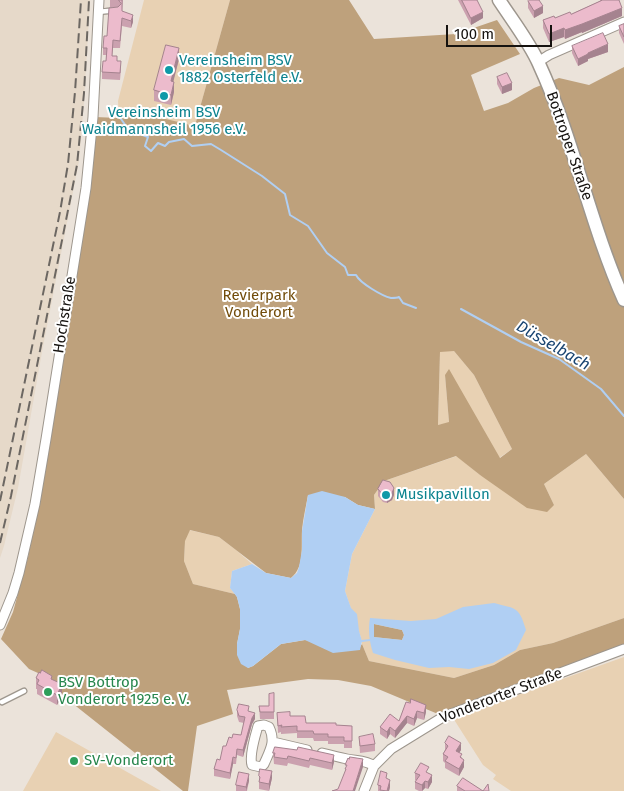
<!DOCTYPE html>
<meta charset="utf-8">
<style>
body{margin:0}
#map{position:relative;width:624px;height:791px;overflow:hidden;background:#ebe3da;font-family:"Fira Sans",sans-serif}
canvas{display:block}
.scale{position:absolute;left:446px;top:25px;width:106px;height:22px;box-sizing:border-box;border:2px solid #15120f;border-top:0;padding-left:6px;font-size:15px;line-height:18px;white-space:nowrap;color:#15120f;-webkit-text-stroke:4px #fff;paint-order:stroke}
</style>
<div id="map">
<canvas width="624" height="791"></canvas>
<div class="scale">100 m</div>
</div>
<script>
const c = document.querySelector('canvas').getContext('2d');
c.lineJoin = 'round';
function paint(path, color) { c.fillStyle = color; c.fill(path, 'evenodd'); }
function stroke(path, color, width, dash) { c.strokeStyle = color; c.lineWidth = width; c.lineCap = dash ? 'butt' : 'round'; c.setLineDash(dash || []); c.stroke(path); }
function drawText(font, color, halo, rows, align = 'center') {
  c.font = font + ' "Fira Sans",sans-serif'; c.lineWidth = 4; c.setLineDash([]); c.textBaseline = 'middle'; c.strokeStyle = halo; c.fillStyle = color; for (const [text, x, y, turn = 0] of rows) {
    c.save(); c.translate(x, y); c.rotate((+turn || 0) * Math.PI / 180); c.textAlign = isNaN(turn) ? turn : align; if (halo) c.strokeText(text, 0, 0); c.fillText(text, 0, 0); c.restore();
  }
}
paint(new Path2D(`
 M0,0H90L84,101L79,161L42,352L18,488L4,546L0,558Z`), '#e6d9c9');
paint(new Path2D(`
 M144,0H230L194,129L140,113L119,118L118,101Z
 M440,351H454L474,375L512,449L499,458L445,375L449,423L438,425Z
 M586,454L624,499V618L553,643L520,650L494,665L454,678L369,661L362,644L361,638L345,591L352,554L375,509L374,495L384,481L457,456L480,475L554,505L544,484Z
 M189,530L219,537L236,550L252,564L232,571L230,588L235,594L193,584L184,561L185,540Z
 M624,657V791H511L493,779L496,775L483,765L453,718Z
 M56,732L161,791H23Z`), '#e8d1b3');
paint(new Path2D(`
 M230,0H349L374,39L456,34L497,20L520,54L471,75L484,111L508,103L534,88L559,78L589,85L624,67V499L586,454L544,484L554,505L547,512L527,508L480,475L456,456L384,481L374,495L375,509L358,505L345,497L308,495C306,507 303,518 302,530C301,546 305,567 291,578L266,573L219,537L190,530L185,541L184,561L193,584L235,594L237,597L240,609V629L237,644L248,668L253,666L281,644L305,640L360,647L362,644L369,661L454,678L494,665L520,650L553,643L624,618V644L438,714L371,686L338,680L308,679L227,690L233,714L197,726L188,791H183L72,703L38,673L29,669L1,639L13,612L28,557L44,478L95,117L119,118L140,113L187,124L194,129ZM454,351L474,375L512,449L500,458L449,369L445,375L449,422L438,425L440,352Z
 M374,624L402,630L404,635L402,640L373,637Z`), '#bea17c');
paint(new Path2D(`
 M322,491L345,497L358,505L375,509L352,554L345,591L351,608L357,614L359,631L362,641L360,650L333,653L305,640L281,644L253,666L248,668L241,664L237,655V644L240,629V609L237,597L230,588L232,571L252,564L266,573L291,578L297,573L299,567L302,550V531L308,495Z
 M494,603C516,609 519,606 526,630L516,650L493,663L469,669L449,667L429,668L395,660L373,653C369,641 368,629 370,618L411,621L436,619L463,607ZM374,624L402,630L404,635L402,640L374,637Z`), '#b0cff3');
stroke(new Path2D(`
 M121,119L126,126
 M129,130L148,137L145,146L151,151L158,143L165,146L169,142L184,139L192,146L211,144L221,150L262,176L285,194L290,215L308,226L327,253L345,267L348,275H356C360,283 382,296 391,298C393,298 397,298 399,297L403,303L416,308
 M461,309L521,342L559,359L601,389L624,416
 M362,641L370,640`), '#b0cff3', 2);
const service = new Path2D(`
 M98,12C104,12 108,10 114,11
 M2,702L24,691`);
const minor = new Path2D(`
 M538,62L549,55L624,22
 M0,625L13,593L19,573L35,504L46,439L86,188L93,117L99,0
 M264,725L269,727C276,742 270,750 264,764L261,767L252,765C249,756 255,736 258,726Z
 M273,742L307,750
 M322,753C330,755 338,757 347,759C356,761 366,760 374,766
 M364,791L374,766L391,749L443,717L624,649`);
const secondary = new Path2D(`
 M499,0C512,20 530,43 539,64C574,140 590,224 624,300`);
stroke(service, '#9d968d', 7);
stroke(minor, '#9d968d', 11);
stroke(secondary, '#9d968d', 15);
stroke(service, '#fff', 4.5);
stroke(minor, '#fff', 9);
stroke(secondary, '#fff', 12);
stroke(new Path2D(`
 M0,501L60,212L68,164L75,92L81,0
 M0,543L11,496L77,165L84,93L89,0`), '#6c6762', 2, [10, 5]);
paint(new Path2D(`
 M110,0H123L122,11L133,22L131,28L122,26L120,48H113L112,56L117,61L121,69L120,80L102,79V72L106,61V55H103V48L118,7H110Z
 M458,0H477L483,18L471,25Z
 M600,0H620H619L622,16L582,33V32L565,39L564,37L549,42L543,28V20L555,18L571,14L600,1Z
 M528,1L543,13L534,18L528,8Z
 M624,24V44L619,33V26Z
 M572,46L608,52L588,59V61L578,66L572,53Z
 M179,59L173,81L174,92L171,105L154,101V90Z
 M497,77L512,90L502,94L497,84Z
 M378,489L394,495L392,500L387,503L383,502L378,496Z
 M36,678L52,680L62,695L57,705L37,694V689H36Z
 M274,693V719H260L259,706H269Z
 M406,702L426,712L424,720L417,718L414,726L407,723L395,738L390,734L387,739L380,734V727L399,721Z
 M237,710L249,712L255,719L252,724L243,757L237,755L236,764H233L230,779L214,776V769L220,760L226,746L232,738L241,735L244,723L239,722L237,716Z
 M277,713L290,716L306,723L336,725L352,726V748H344V744H328V741H314L313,738H297V733L281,734V732L278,733Z
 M359,737L375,744V751L360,753Z
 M445,743L461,750L459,753L462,758L464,767L459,776L445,768V763L443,761V754L445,750Z
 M275,747L334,762L332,770L310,765L309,768L288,763L287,766L274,764L273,753Z
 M415,773H429L432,782L428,789L425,788L422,791H419L415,789V782L416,780H415Z
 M259,776L272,778L269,791L259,789Z
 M387,779L390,787L389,791H378V785Z
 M249,781L247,791H236V785Z
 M457,786L483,791H489H457Z`), '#cba1af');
paint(new Path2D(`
 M543,6V13L534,18V11Z
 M622,8V16L582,33V24Z
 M483,12V18L471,25V18Z
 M133,15V22L131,28V21Z
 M582,24V32L565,39V30Z
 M564,28V37L549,42V34Z
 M608,44V52L588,59V61L578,66V59L588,53Z
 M179,48V59L171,91V81Z
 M174,82V92L171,105V95Z
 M512,83V90L502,94V87Z
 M394,488V495L392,500L387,503V496Z
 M62,684V695L57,705V695Z
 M426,705V712L424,720V713Z
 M417,711V718L414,726V719Z
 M255,713V719L252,724L243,757V750L252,718Z
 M407,716V723L395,738V731Z
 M390,727V734L387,739V732Z
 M461,743V750L456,758V751Z
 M334,755V762L332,770V763Z
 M233,757V764L230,779V773Z
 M363,759V767L355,791H353Z
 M464,760V767L459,776V769Z
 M272,771V778L269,791V784Z
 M249,774V781L246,791V787Z
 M432,775V782L428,789V782Z
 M390,780V787L389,791H387Z
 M425,781V788L422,791V785Z`), '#a5838f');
const building = new Path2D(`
 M119,0H122V11L133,15L131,21L122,18L120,41L113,40L112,56H117V61H121L120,73L102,72L103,61H106L107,48H103L104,36H107L109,8L118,7L121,4Z
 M462,0H477L483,12L471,18Z
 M529,0H539L543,6L534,11L528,1Z
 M603,0H619L622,8L582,24L565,30L564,28L549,34L543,20L554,16L555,18L570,12L571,14Z
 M624,24V37L619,26Z
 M603,33L608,44L588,53V54L578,59L572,46Z
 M166,45L179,48L171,81L174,82L171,95L154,90Z
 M507,73L512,83L502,87L497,77Z
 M383,480L390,482L394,488L392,493L387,496L383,495L378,489Z
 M42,670L52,676L51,679L62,684L57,695L37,684L39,680L36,678L39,672L40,673Z
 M274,693V712H260L259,706H269V694Z
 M411,699L426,705L424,713L417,711L414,719L407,716L395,731L390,727L387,732L380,727L390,714L399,721L406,702L410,703Z
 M239,704L249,706L248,711L255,713L252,718L243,750L237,749L236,758L233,757L230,773L214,769L217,759L220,760L223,746H226L229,737L232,738L233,734L241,735L245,717L239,716L237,710Z
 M290,712V716H305L306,723H336V725L352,726V741H344V737H328V734H314L313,731H297V726L281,727L282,725L278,726L277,713Z
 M373,734L375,744L360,746L359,737Z
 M449,736L461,743L456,751L462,754L460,757L464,760L459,769L445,761L448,757L443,754L448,746L445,743Z
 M275,747L297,750L298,747L334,755L332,763L310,758L309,761L288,756L287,759L274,757L275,753H273Z
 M350,757L363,759L353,791H332L338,789L346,769H345L347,765H345L348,758L349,759Z
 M421,763L429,767L426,772L432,775L428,782L425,781L422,785L415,782L420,775L415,773Z
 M260,769L272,771L269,784L259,782L260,777L259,776Z
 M381,771L387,773L386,778L390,780L387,791L380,790L381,786L378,785Z
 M239,772L249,774L246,787L236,785Z
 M463,778L483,791L488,784L489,791H465L457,786Z`);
paint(building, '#ecbbcc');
stroke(building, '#a5838f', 1);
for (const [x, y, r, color] of [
 [169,70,5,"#0f9aa8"],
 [164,96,5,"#0f9aa8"],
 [386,495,5,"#0f9aa8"],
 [48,692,5,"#2e9e5b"],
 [74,761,5,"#2e9e5b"]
]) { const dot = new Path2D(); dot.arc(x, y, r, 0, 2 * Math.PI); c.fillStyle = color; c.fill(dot); stroke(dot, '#fff', 2); }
drawText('15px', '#0d838f', '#fff', [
 ["Vereinsheim BSV",179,61],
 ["1882 Osterfeld e.V.",179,78],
 ["Vereinsheim BSV",164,113,"center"],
 ["Waidmannsheil 1956 e.V.",164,130,"center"],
 ["Musikpavillon",396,495]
], 'left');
drawText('15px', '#15120f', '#fff', [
 ["Bottroper Straße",569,146,71],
 ["Hochstraße",65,315,-81],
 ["Vonderorter Straße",501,696,-21]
]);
drawText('15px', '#724c0a', '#fff', [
 ["Revierpark",259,296],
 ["Vonderort",259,313]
]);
drawText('15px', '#27864d', '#fff', [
 ["BSV Bottrop",58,683],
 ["Vonderort 1925 e. V.",58,700],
 ["SV-Vonderort",84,761]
], 'left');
drawText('italic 16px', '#194471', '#fff', [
 ["Düsselbach",553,346,30]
]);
</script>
